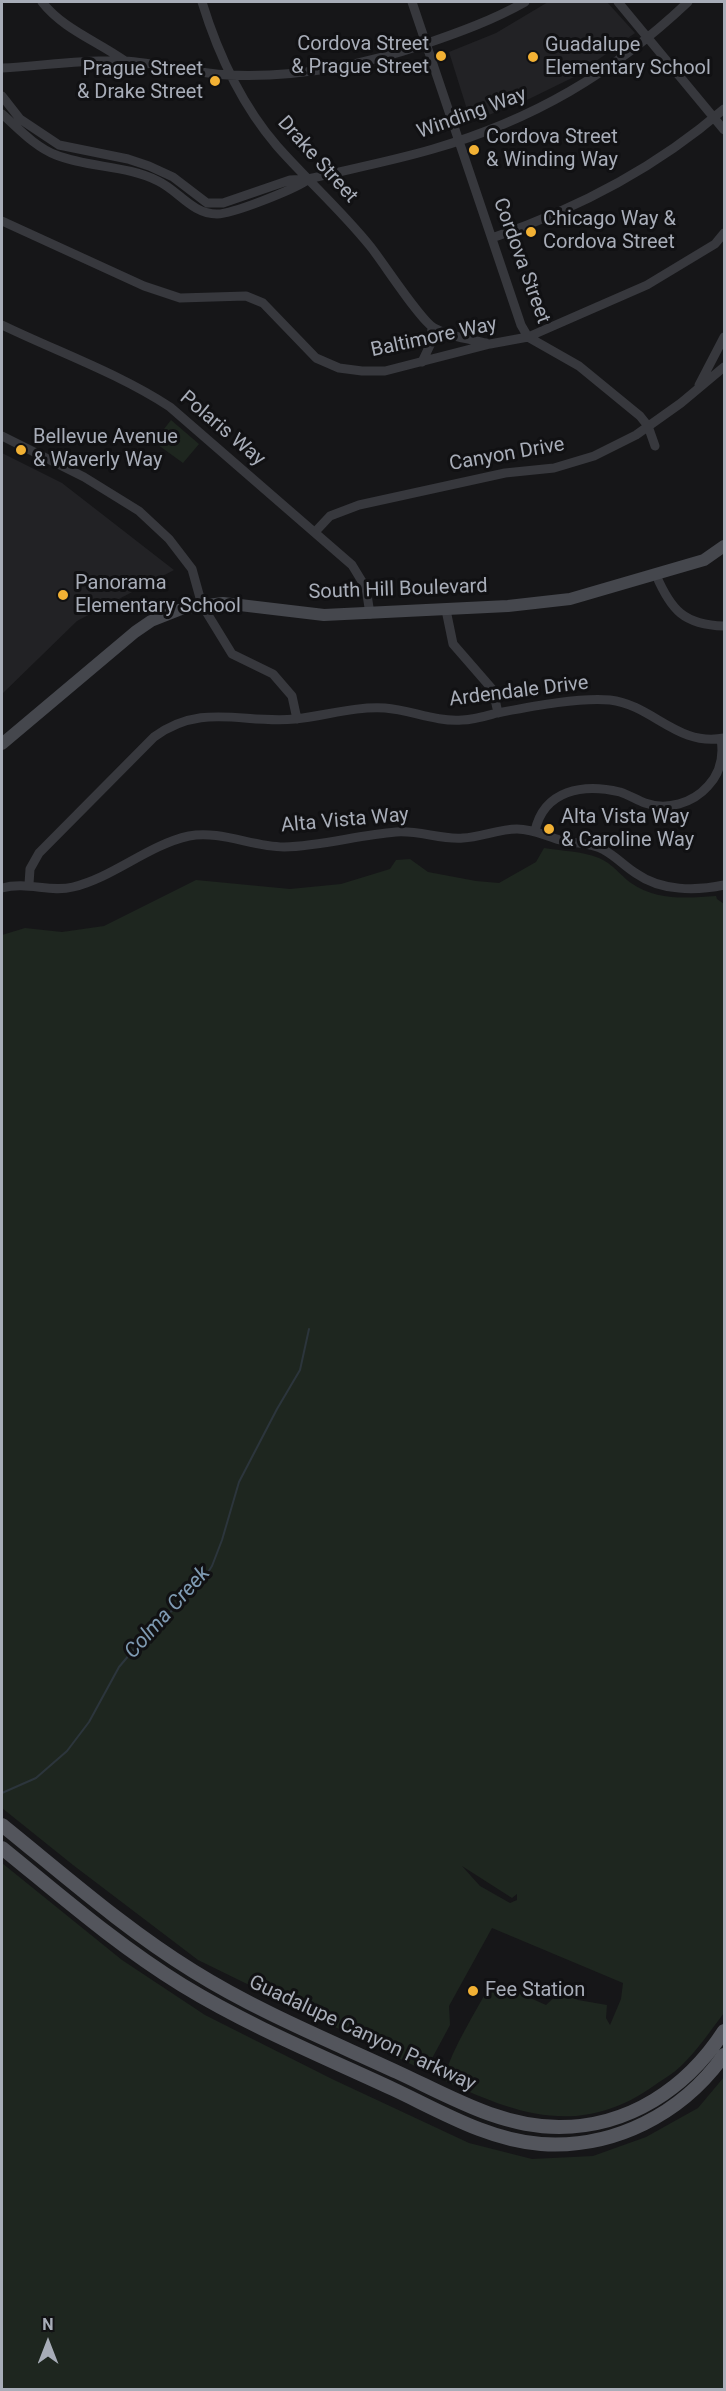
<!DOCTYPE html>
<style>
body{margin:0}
#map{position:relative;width:726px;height:2391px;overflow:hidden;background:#161618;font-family:Roboto,sans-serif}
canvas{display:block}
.frame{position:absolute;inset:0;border:3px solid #a8adb8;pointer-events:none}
.north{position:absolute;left:18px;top:2313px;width:60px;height:60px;-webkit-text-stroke:4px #111113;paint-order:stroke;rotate:0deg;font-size:16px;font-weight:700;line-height:24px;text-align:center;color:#a8adb8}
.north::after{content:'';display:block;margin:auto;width:21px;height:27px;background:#a8adb8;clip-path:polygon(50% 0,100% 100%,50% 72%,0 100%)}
</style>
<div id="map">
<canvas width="726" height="2391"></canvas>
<div class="frame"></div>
<div class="north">N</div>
</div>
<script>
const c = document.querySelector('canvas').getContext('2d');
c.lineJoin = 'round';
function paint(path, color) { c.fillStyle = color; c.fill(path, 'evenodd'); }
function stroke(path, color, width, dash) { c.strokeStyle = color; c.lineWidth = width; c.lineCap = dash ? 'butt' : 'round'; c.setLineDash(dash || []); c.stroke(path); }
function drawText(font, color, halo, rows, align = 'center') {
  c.font = font + ' Roboto,sans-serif'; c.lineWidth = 6; c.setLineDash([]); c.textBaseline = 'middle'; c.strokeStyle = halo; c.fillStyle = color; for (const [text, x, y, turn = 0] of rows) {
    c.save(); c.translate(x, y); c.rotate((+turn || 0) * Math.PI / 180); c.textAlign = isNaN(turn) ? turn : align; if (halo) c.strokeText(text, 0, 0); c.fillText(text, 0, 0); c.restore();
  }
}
paint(new Path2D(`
 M548,2H607L635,33L574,77L529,99L471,122L449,52L496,33Z
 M2,453L62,483L174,570L77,621L2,694Z`), '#222225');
paint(new Path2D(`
 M171,420L199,444L183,463L154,442Z
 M544,848C561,851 582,851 599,858C613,864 620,875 631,883C657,901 687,898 716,896L717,899L724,904V2013C711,2030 697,2051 681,2066C673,2074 663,2079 655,2085C581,2138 518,2115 443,2080C454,2044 475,2014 492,1981L546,2005L560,1992L578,2000L607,2005L606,2018L610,2025L621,1999L623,1983L492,1928L449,2006L450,2025L429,2064L417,2067L198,1960L73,1865L2,1808V935L25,928L62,932L104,926L196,880L290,889L341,884L390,869L396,860L410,859L428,872L476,881L499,883L536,862ZM462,1866L512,1898L517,1894V1900L510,1903L480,1886Z
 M2,1863L122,1960L205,2015L332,2079L469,2143L532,2159L593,2156L646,2137L698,2108L724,2077V2389H2Z`), '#1e261f');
stroke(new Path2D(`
 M2,1793L36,1778L67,1751L89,1722L119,1667L141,1641L203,1580L212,1566L222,1540L239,1482L277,1409L300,1370L309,1329`), '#2c353c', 2);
stroke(new Path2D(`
 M42,2C63,29 97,41 125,61
 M202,2C218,54 241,104 277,146C307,180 341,210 370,246C383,262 420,320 434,328C450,337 469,339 486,343
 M412,2L521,325L528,337L579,366L640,416L648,426L655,446
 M618,2L724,130
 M2,68C42,66 84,59 124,61C159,63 193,73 228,75C296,78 361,66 425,44C460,32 493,20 525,2
 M2,96L20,119L59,145L128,159L149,166L173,177L207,203H223L290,180L308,179C350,169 392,161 433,149C533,120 613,73 688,2
 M2,114C18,128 35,147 56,155C89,168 126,165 158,181C179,191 192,214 217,214C233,214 292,190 306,181
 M2,221L144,286L180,298L246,296L263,303L316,358L339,368L362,371H385L490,344L528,337L647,285L715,244L724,233
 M492,238C577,209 656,168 724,109
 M2,325C58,352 118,373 170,407L352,565L366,588L370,614
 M422,362L431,343L432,327
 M699,385L724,337
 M2,436L84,477L139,511L169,539L192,569L202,605L232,654L273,674L292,696L297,719
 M315,532L330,516L359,505L505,473L554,468L594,456L636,435L681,403L724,367
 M656,575C671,610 684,625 724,626
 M446,610L453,644L493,690L498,713
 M535,831C544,790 583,783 620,792C629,795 637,800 645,803C667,811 693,803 708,786C721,772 724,757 721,739
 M29,884L30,869L39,853L154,737C202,702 243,724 295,719C325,716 355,706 385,708C411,710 435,722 462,720C474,720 486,716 497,713C529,707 579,697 610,700C653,705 677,747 724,738
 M2,888C27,881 50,893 73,887C114,877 148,845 189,836C220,830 253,847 284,847C322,846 358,835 396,832C419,830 441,840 463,838C481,837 499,829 517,829C533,829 546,836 560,840C575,844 591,842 604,850C617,857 625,867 637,874C661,891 696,891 724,885`), '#37383d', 9);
stroke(new Path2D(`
 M2,744L135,632L151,621L184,608L223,603L324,615L508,606L570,599L704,560L724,546`), '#45474d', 12);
stroke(new Path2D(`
 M2,1825C64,1875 125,1929 193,1971C257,2011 328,2040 397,2072C449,2096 500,2127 559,2127C629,2127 687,2088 724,2031
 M2,1848C60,1895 117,1945 182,1985C249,2026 322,2056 393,2089C440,2111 488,2140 541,2144C614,2149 682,2114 724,2055`), '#53555c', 14);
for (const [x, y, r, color] of [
 [441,56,6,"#f2b134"],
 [533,57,6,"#f2b134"],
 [215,81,6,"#f2b134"],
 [474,150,6,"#f2b134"],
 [531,232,6,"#f2b134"],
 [21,450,6,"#f2b134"],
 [63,595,6,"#f2b134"],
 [549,829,6,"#f2b134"],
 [473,1991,6,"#f2b134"]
]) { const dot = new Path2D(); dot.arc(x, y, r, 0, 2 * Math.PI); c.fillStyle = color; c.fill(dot); stroke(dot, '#111113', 2); }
drawText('20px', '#a8adb8', '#111113', [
 ["Cordova Street",429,45,"right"],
 ["& Prague Street",429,68,"right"],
 ["Guadalupe",545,46],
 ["Elementary School",545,69],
 ["Prague Street",203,70,"right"],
 ["& Drake Street",203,93,"right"],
 ["Cordova Street",486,138],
 ["& Winding Way",486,161],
 ["Chicago Way &",543,220],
 ["Cordova Street",543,243],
 ["Bellevue Avenue",33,438],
 ["& Waverly Way",33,461],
 ["Panorama",75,584],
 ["Elementary School",75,607],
 ["Alta Vista Way",561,818],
 ["& Caroline Way",561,841],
 ["Fee Station",485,1991]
], 'left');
drawText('20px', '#a8adb8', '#111113', [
 ["Winding Way",472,114,-20],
 ["Drake Street",317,160,48],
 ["Cordova Street",521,261,70],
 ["Baltimore Way",434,338,-12],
 ["Polaris Way",222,429,40],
 ["Canyon Drive",507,455,-10],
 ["South Hill Boulevard",398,590,-2],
 ["Ardendale Drive",519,692,-7],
 ["Alta Vista Way",345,821,-5],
 ["Guadalupe Canyon Parkway",362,2034,25]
]);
drawText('italic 21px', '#7f9bb3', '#111113', [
 ["Colma Creek",168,1613,-48]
]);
</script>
